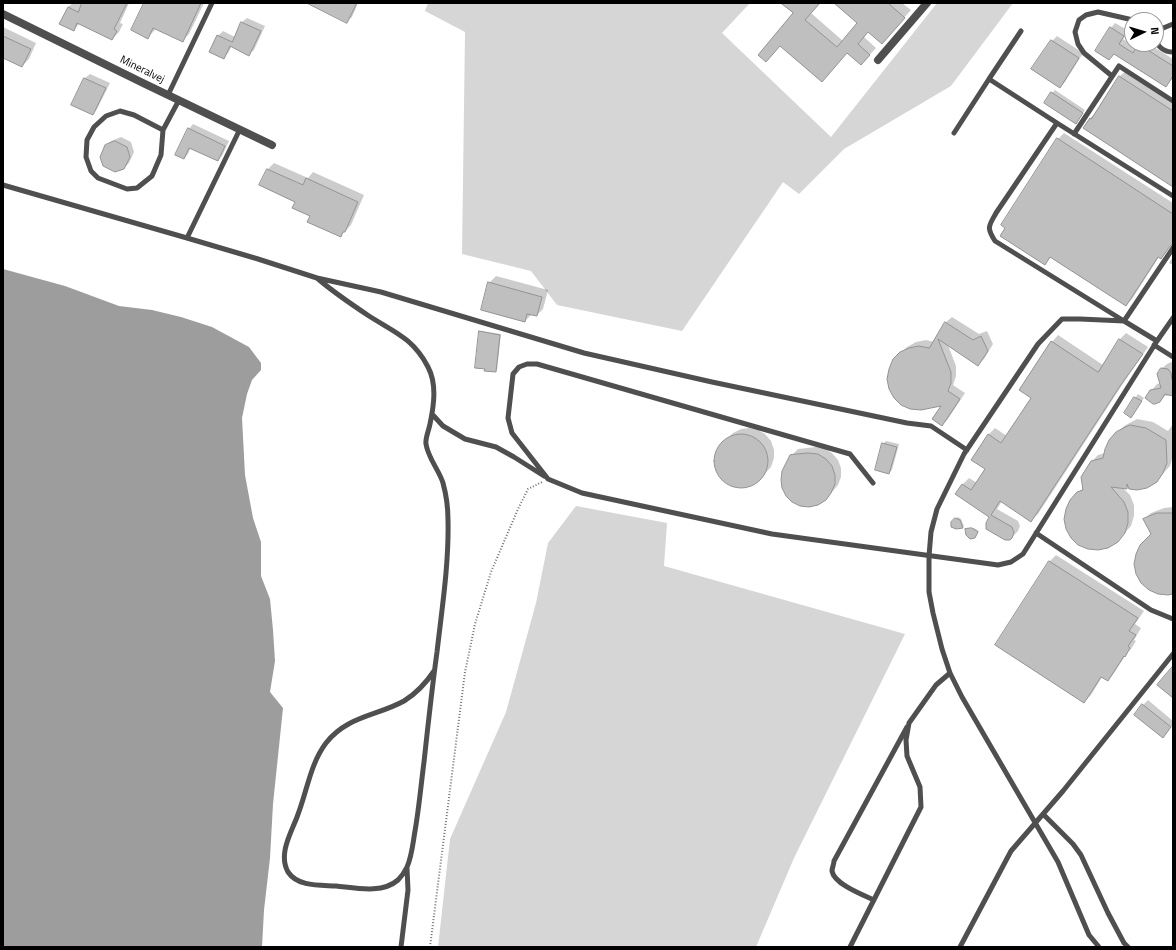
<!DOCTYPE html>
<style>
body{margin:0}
#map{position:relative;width:1176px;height:950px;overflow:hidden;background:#fff;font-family:"Titillium Web",sans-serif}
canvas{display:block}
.frame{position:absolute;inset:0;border:4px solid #000;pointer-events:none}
.north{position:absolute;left:1124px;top:12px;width:40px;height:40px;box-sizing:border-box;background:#fff;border:1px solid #999;border-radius:50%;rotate:85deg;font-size:11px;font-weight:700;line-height:16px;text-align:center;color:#000}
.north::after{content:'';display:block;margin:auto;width:14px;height:18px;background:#000;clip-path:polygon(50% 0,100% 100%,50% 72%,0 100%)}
</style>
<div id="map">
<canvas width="1176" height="950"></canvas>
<div class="frame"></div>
<div class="north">N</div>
</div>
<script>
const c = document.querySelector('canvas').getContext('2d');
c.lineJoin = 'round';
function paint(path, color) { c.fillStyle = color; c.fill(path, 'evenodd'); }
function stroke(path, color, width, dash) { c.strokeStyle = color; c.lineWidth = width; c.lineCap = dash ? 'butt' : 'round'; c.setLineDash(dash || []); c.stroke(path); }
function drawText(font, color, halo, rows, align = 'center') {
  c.font = font + ' "Titillium Web",sans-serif'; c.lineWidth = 3; c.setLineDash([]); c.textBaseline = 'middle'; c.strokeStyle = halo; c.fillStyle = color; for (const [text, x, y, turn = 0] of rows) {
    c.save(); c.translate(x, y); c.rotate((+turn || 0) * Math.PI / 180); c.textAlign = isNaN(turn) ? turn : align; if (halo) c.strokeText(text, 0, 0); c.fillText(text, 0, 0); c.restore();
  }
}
paint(new Path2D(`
 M428,3H750L722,33L831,137L937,3H1013L951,86L844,149L799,194L783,182L682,331L557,305L531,271L462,254L465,32L425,11Z
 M576,506L667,523L664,566L905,634L794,858L756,947H438L450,839L506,712L536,603L548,543Z`), '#d6d6d6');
paint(new Path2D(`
 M3,269L65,286L119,306L152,310L181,317L212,327L249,347L261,363V370L252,380L247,394L242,418L245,475L253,518L261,542V576L270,599L273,630L275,661L270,692L283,708L273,804L270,858L264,910L262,947H3Z`), '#9d9d9d');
paint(new Path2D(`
 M73,3H79L83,5V3H129L120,23L123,24L119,32L112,39L80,23L74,30L68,7Z
 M145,3H204L189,34L182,41L156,28L154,31L148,37Z
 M309,3H358L352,17L347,21Z
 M788,3H820L811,13L843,41L859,23L836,3H902L911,10L888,36L868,31L864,37L876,48L861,64L847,52L828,74Z
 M247,18L265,26L254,50L249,54L232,46L228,53L223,58L218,36L223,31L235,37L242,22Z
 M1115,23L1129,31L1123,39L1137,48L1140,44H1149L1173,59V78L1166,86L1115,53L1109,59L1111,28Z
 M3,27L36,43L29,59L22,66L3,57Z
 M1057,36L1083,53L1065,82L1060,87L1052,41Z
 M1127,70L1173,100V185L1084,128L1090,118L1097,112L1120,76Z
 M90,74L110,83L97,109L93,114L73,105L85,78Z
 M1055,90L1085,110L1079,119L1052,93Z
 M193,124L229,141L222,156L217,160L191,147L188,154L184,158L189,129Z
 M1064,133L1173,203V243L1161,258L1159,257L1132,299L1126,305L1051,257L1045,264L1058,139Z
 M121,137L131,142L134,152L129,163L124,168L106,146L111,141Z
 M274,163L308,178L313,172L364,195L351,225L340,236L311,216L296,201L260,185L268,169Z
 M1173,257V265L1169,263Z
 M496,276L548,290L543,309L537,315L532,314L525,321L489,283Z
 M952,317L979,334L987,331L993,344L984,359L978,364L948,345L956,366V376L953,385L965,393L948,419L942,425L943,404L894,360L907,347L916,342L926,340L934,342L946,322Z
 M481,331L501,334L497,370L495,371L486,368L480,332Z
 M1126,333L1148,347L1126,379L1038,514L1031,520L1002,501L997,509L1018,521L1020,526L1018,531L1012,537L991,516L957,494L963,484L969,478L977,483L986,469L988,435L995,428L1007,436L1032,397L1052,342L1058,335L1103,365L1120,339Z
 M1171,362L1173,363V395L1166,396V395L1160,401L1151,391L1157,384L1161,383L1160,370L1167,364Z
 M1138,394L1144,398L1131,416L1125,413Z
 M1137,419L1153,422L1168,431L1173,424V456L1170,466L1156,481L1129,486L1127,488H1123L1130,495L1134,505V516L1131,526L1117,541L1071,500L1083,488L1091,462L1098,455L1105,453L1110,440L1124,426Z
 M749,428L758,430L765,434L771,441L774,450V458L771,467L758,481L751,486L742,487L733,486L726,482L720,477L717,469L715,461L716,453L720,446L733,433L741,429Z
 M886,441L899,444L892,470L889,473L883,444Z
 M816,447L824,448L832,453L838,460L841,468V477L838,485L825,500L791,456L798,449Z
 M1173,507V593L1152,535L1144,519L1151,513L1164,508Z
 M958,517L961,519L964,526L963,527L954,519Z
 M968,528H974L979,531L975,537L972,539L969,538L967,535L966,529Z
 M1056,555L1144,611L1135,624L1141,628L1134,640L1136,641L1131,649L1127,653L1114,673L1108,680L1102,677L1091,695L1084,702L996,645L1050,561Z
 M1148,700L1173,721V725L1167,732L1143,705Z`), '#0003');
const building = new Path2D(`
 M82,3H127L114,29L117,31L112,40L77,23L74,31L59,24L68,7L78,12Z
 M144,3H201L183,42L153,28L148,39L131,30Z
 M307,3H357L347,23Z
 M781,3H820L805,20L837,47L857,23L834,3H888L905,18L882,44L868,32L858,44L870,55L861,65L847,53L822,82L780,46L766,62L758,55L793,13Z
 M241,22L261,31L249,56L230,46L224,59L209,52L217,35L232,42Z
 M1110,27L1124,36L1119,44L1133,53L1138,44L1173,66V76L1166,87L1114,54L1109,60L1095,51Z
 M3,36L31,49L22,67L3,58Z
 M1051,40L1079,58L1060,88L1031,69Z
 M1119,76L1173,111V187L1083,128L1090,118L1091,119Z
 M84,78L106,88L93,115L71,105Z
 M1051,92L1083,113L1076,124L1044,103Z
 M188,128L225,146L218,161L189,148L184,159L175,155Z
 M1057,138L1173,214V244L1170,246L1161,259L1158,257L1126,306L1050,257L1045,265L1000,236L1005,228L1001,225Z
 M115,141L127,147L130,157L124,169L115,172L103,166L100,157L105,145Z
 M267,169L303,185L306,178L358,202L345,232H343L341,237L307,222L310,216L292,208L295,202L259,185Z
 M488,282L542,297L537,316L527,314L525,322L481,310Z
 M945,322L973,340L981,336L988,351L978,366L938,339L951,372V383L948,391L960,399L942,426L932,419L941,406L921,410L910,409L901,405L894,398L889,389L887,379L889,369L893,359L900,352L909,348L919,346L929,348Z
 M479,331L500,335L496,372L484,371L485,369L475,368Z
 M1119,339L1143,354L1120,386L1031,522L1000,501L991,515L1012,527L1014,533L1012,538L1010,540H1005L986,529V523L989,517L955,494L962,484L971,490L985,469L971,460L988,434L1001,443L1031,398L1019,390L1051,341L1098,372Z
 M1161,368L1168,369L1171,373L1172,380H1173V396L1165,394L1160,402L1155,404H1153L1145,398L1150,390L1161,388L1157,374L1158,372Z
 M1134,397L1142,401L1131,418L1124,413Z
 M1130,425L1146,428L1166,440L1167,463L1163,473L1157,482L1147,488L1137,490L1129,489L1127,484V489L1111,487L1124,502L1128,512V523L1125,533L1118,542L1108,548L1098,550L1088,549L1078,545L1071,538L1066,529L1064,519L1066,509L1070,500L1077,492L1083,490L1081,477L1091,461L1103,458L1105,449L1109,440L1116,432Z
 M714 461a27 27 0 1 1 54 0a27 27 0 1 1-54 0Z
 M882,443L897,447L889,474L875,470Z
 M808,453L818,454L826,459L832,466L835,475V484L831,493L826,500L818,505L809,507L800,506L792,502L786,496L782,488L781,480L782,471L790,455Z
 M1157,513H1173V594L1168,595L1158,594L1149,590L1141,583L1136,574L1134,564L1136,554L1140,545L1151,534L1143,519Z
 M955,518L960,520L963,528L956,529L951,527V522Z
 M972,528L978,532L975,538L970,539L966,535L965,529Z
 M1049,561L1138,618L1129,631L1136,635L1128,646L1130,648L1125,657L1124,656L1108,681L1101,677L1084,703L995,645Z
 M1173,666V698L1157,685Z
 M1142,704L1171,727L1163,738L1134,715Z`);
paint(building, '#bfbfbf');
stroke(building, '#939393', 1);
stroke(new Path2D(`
 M430,947L465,672L475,624L491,572L518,509L528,489L542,482`), '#717171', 2, [1, 2]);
stroke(new Path2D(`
 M1021,31L989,79L1057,123
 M1156,31L1173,24
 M1156,38C1157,47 1164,52 1173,52
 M1112,76L1084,53L1078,44L1075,32L1079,20L1086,15L1098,12L1133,20
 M168,95L212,3
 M240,129L187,238L258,259L317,278L381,292L584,353L712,382L907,423L931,426L967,450
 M163,130L134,115L120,111L106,116L94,127L87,140L86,157L91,171L98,178L127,189L137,188L152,176L161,155L163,130L179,100
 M954,133L989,79
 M1074,134L1119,66L1173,101
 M3,185L187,238
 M1173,196L1057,123L996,213C989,226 986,227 995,241L1124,321L1173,248
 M317,278C333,292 351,304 369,316C394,332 413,338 428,367C437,384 434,405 430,424C429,430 425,438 426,444C428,458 439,470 443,483C446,494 448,508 448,520C449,564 442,608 437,652C432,688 428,725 424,762C421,785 419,808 415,831C413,842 412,856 407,867C405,871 401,877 398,880C382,894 356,888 336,886C320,885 298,887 288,872C278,854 291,833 297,817C307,792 310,764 326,743C347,716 377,716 404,701C417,693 426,683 434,671
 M1154,345L1173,357
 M432,414L443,426L465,439L496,447L514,457L544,476
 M873,483L850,454L537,364H527L519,367L513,374L508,418L512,433L548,479L582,493L772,534L998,565L1011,562L1023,554L1157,341
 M1036,533L1151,610L1173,619
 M1043,814L1073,844L1081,855L1108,913L1124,943L1128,947
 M874,900C863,895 834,884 832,871C832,868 834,864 834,861L907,727
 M401,947L408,890L407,868
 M850,947L921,807L920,787L907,756L906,740L909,723L936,685L950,673
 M960,947L1011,851L1063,791L1173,654
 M1099,947L1089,935L1058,862L962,697L950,673L942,649L933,613L929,592V556L931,532L937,509L964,454L1038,344L1062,319H1080L1124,321L1157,341L1173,318`), '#4f4f4f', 5);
stroke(new Path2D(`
 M3,14L143,83L272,145
 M878,60L927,3`), '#4f4f4f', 8);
drawText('11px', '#000', '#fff', [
 ["Mineralvej",142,70,26]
]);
</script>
